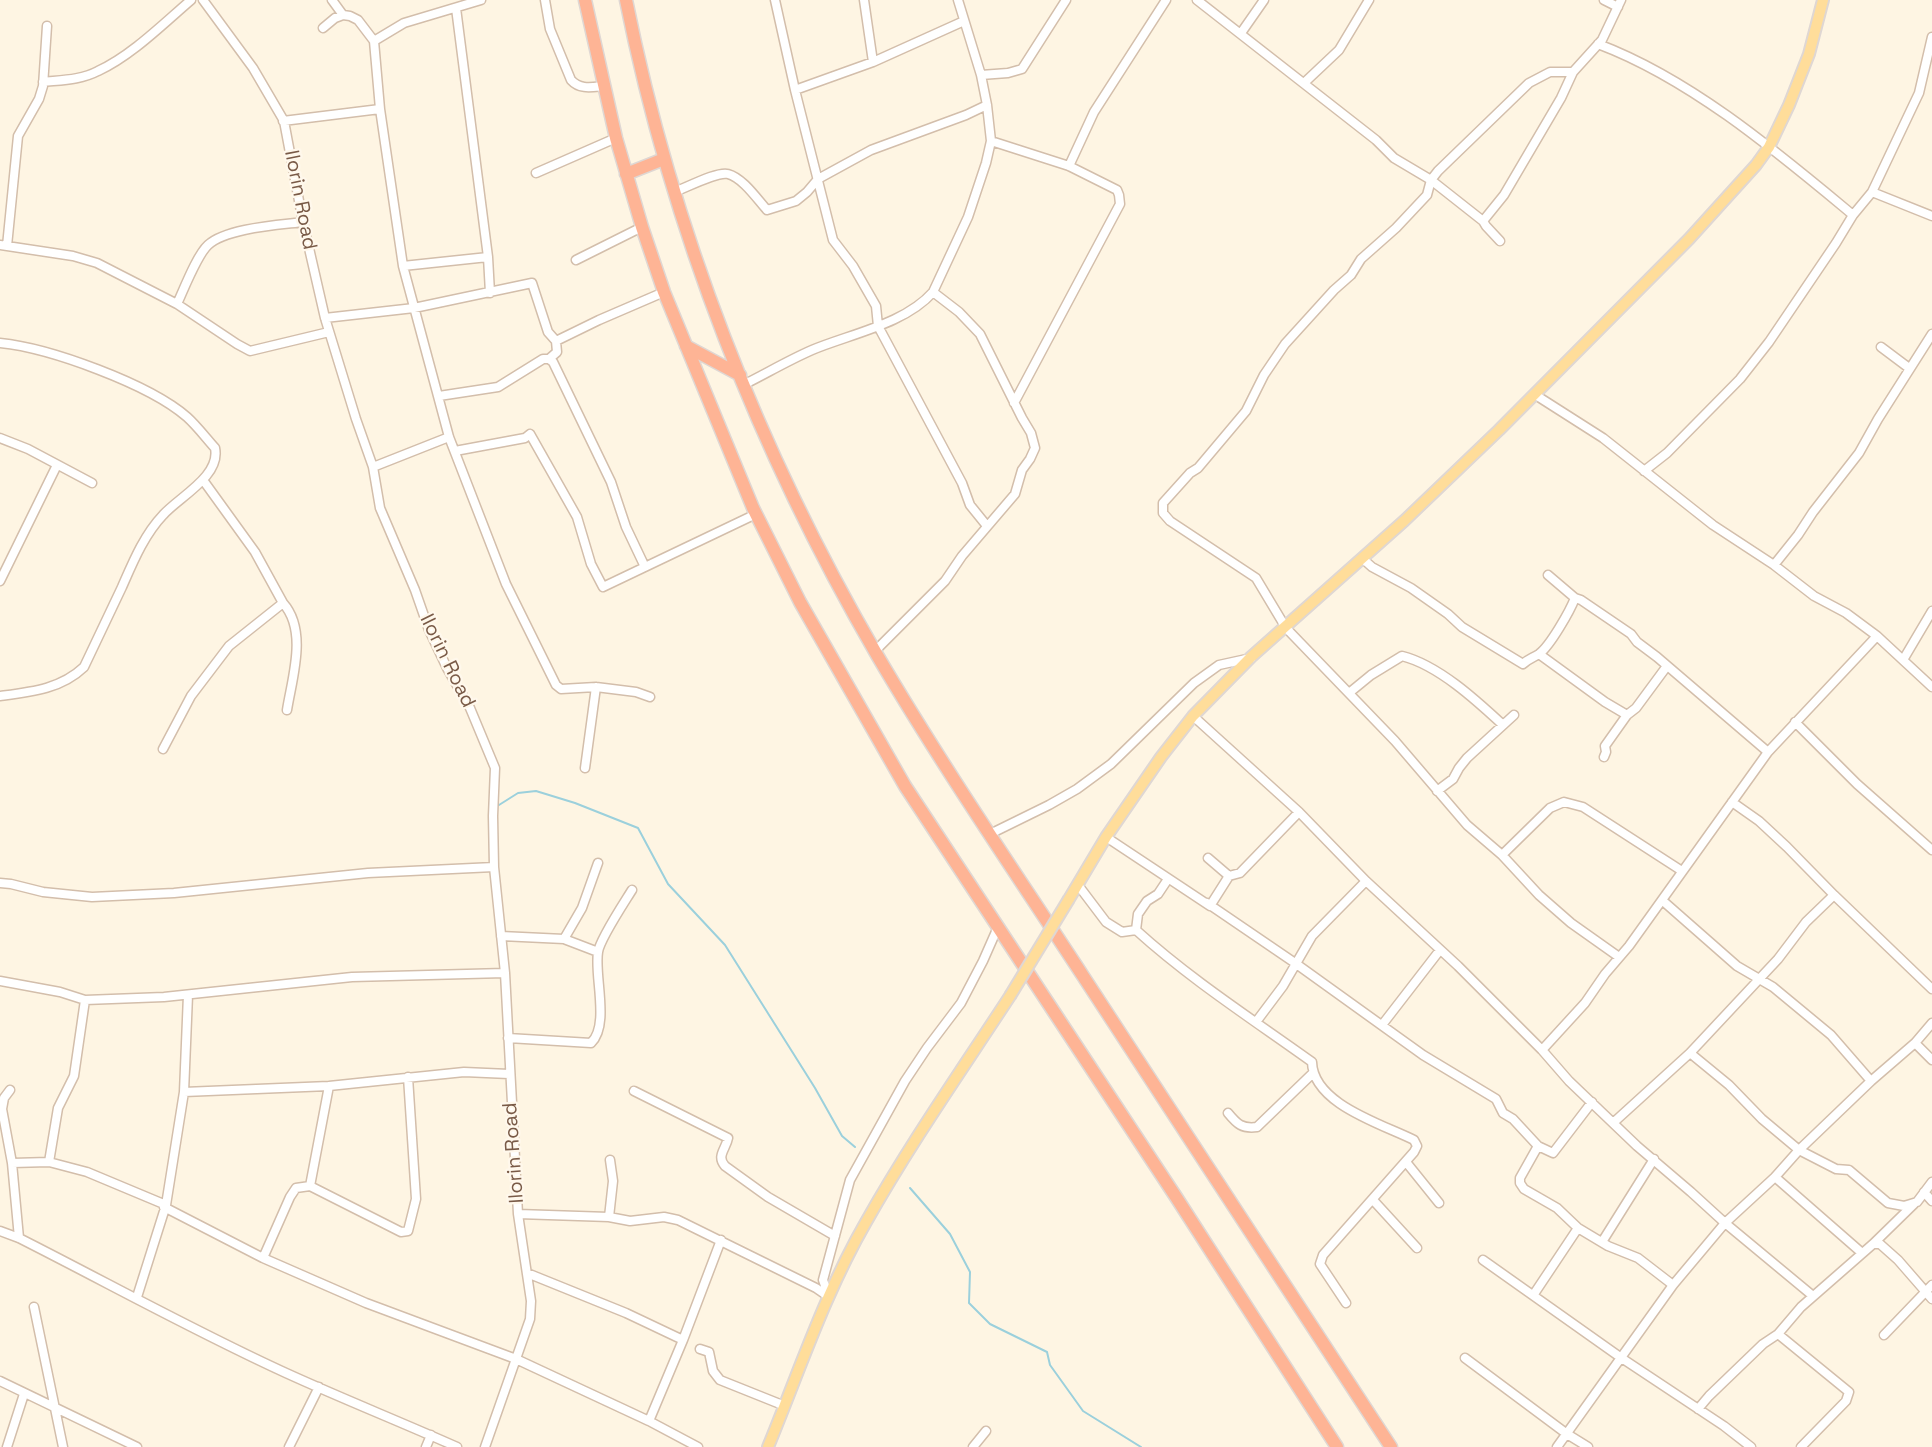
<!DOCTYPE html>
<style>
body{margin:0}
canvas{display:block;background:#fef5e3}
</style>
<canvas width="1932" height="1447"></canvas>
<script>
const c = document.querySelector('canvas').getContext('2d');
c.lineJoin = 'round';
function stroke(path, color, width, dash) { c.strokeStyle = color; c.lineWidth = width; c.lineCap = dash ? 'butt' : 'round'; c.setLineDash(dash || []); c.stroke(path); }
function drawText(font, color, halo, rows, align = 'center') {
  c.font = font + ' "Space Grotesk",sans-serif'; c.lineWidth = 4.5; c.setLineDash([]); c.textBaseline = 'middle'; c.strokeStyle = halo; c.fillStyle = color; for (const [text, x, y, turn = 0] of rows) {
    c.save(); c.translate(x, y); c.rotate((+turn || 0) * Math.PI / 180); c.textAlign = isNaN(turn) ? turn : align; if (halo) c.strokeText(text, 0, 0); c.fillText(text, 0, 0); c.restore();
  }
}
stroke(new Path2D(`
 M499,805L518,793L536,791L575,803L638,828L668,884L725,945L815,1088L842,1136L855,1147
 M910,1188L950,1234L970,1272L969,1303L990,1324L1047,1352L1050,1365L1083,1411L1141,1447`), '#9bd0dc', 2);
const minor = new Path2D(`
 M203,0L253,68L284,121L303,222L325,318L356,419L373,467L380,508L415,590L429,630L447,668L470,708L495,768L493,816L494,867L505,973L518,1214L531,1301L530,1319L485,1447
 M332,0L343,15
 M545,0L550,29L571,80C580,90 592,87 604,86
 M775,0L795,90L833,240L853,266L876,306L878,326L962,483L970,505L987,526
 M864,0L873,62
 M1197,0L1376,140L1394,158L1431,180L1483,221L1486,226L1500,241
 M1604,0L1618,7
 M456,8L488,257L490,293
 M323,28L335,18L343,15L350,16L358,20L374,41L380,109L403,266L449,437L506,584L556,685L561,689L596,687L636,692L650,697
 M1241,33L1264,0
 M374,41L404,23L481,0
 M1598,44C1691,79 1777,152 1853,215
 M1573,72H1550L1529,83L1438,171L1431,180L1427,195L1396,228L1361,259L1351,275L1334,290L1285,344L1264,375L1246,411L1198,468L1190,473L1163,503V513L1170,521L1256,578L1286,628L1395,741L1467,825L1502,855L1539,895L1571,923L1619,957
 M981,75L1008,73L1022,69L1066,0
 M43,82C62,80 81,80 98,71C131,56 163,24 191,0
 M1304,83L1339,50L1369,0
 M795,90L873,62L964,21
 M283,121L380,109
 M991,141L1069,166L1117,190L1119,195L1120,204L1014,403
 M1069,166L1094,112L1166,0
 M536,173L616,138
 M674,192C686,188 717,171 728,174C743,178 757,199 767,210L796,201L807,192L818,179L871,150L966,115L987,105
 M1872,192L1932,216
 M1483,221L1504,195L1561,98L1573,72L1602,40L1621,0
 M0,245L73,256L97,263L177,304L237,344L250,351L329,332
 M7,246L18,136L39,99L43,86L47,26
 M576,260L642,227
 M403,266L488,257
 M177,304C184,289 197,255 208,245C226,228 279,225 303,222
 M325,318L414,308L532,283L548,332L556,341
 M0,343C50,348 149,384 187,417C197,426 206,438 215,448C221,476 179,497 163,515C144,535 133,562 122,587C109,614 97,640 84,667C61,689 31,692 0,696
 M1881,347L1909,368
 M549,359L553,362L611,482L626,527L645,567
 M745,384C767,373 789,360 812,350C850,334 905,324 933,292L968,217L986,163L991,141L987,105L981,75L958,0
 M1534,394L1603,438L1713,525L1774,565L1814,596L1846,613L1877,636L1932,687
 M439,396L498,387L543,359H549L557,352L556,341L599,320L664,292
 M0,438L28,449L92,483
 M455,451L525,438L530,434L577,517L591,564L603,587L756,514
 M373,467L449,437
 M1644,471L1667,453L1740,379L1769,342L1836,243L1853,215L1872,192L1919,93L1932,37
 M203,480L255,552L283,603C308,631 292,678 287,710
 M1363,559L1372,567L1411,588L1448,614L1462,627L1523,664C1528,659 1533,658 1539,654C1550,646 1570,611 1575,598
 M1774,565L1798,535L1813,512L1859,453L1878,419L1932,334
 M1548,575L1575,598L1581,600L1631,634L1637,642L1657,657L1768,752
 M0,581L57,465
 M875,651L945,581L962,556L1015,494L1022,470L1030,459L1035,448L1031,433L1022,418L980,334L959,312L933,292
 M1539,654L1605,702L1627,715
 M1903,660L1932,611
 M1349,693L1371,675L1402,656C1438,665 1476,700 1503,725
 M1193,716L1299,812L1366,881L1458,966L1542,1050L1569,1081L1637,1146L1691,1192L1725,1223L1813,1296
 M1795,722L1857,784L1932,850
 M163,749L191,696L229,646L283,603
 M1604,757L1606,752L1605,746L1627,715L1636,708L1667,666
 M585,768L596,687
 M1437,791L1453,779L1459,768L1467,758L1514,715
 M1732,802L1759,821L1787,847L1834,895L1932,989
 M990,834L1049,805L1077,789L1111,764L1194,683L1219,665L1251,658
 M1106,837L1210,906L1229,876L1240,873L1299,812
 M1502,855L1550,808L1564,802L1583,807L1682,871
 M1208,858L1229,876
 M0,883L11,884L43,892L92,897L174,893L368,873L494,867
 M1078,885L1106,922L1122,932L1136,930C1190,979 1252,1019 1312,1062C1313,1104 1382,1124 1414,1140L1417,1146L1414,1152L1323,1255L1320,1264L1346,1303
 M1663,901L1737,966L1773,987L1831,1035L1871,1081
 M1207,903L1295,963L1423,1055L1496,1099L1503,1113L1513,1119L1538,1146
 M1136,930L1138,914L1147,901L1158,894L1168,879
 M501,936L564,939L598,952
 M564,939L582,908L598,863
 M0,981L60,992L85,1000L164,997L352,977L505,973
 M1256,1022L1283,986L1312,936L1366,881
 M1382,1025L1440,950
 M508,1038L591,1043C610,1025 594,976 598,952C600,939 624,903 632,890
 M1915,1043L1932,1060
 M1542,1050L1585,1003L1605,974L1629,946L1768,752L1877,636
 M1690,1053L1729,1085L1762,1119L1799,1150L1836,1169L1849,1170L1888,1203L1904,1206L1917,1202L1932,1182
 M10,1090L4,1098L2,1109L12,1163L19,1238
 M634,1091L728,1138C726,1149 716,1156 725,1166L768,1197L835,1236
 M184,1092L329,1086L464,1072L509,1074
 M1592,1102L1553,1153L1538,1146L1520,1178V1183L1524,1189L1557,1208L1578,1228L1608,1246L1638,1258L1673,1285
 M1228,1113C1237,1124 1242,1129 1257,1127L1312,1074
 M1613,1123L1690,1053L1778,959L1806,922L1834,895
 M49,1162L58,1108L74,1076L85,1000
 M1406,1162L1439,1203
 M12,1163L49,1162L87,1172L166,1205
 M1775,1177L1862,1253
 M310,1186L329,1086
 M1924,1192L1932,1201
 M1373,1200L1417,1248
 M164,1207L263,1258L366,1303L516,1359L649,1421L698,1447
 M518,1214L609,1217L630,1221L664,1217L678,1220L816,1288L829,1297
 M609,1217L613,1181L610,1160
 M0,1231L19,1238C108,1283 196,1332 286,1373C343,1399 401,1422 457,1447
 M1602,1242L1654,1159
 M1873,1244L1914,1204
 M263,1258L290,1197L296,1188L310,1186L401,1232L408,1231L416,1199L408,1077
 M1483,1260L1620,1357L1724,1426L1751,1447
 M527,1273L626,1313L683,1340
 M1534,1294L1578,1228
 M137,1297L166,1205L184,1092L188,995
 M829,1297L823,1280L850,1180L905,1081L927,1048L961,1003L983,961L998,927
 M34,1307L63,1447
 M1778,1334L1849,1392L1846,1401L1801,1447
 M1884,1335L1932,1285
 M700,1349L709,1352L713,1371L720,1380L785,1406
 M1465,1358L1567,1434L1588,1447
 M0,1381L137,1447
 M1698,1409L1709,1396L1763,1344L1778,1334L1801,1307L1873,1244H1880L1898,1260L1932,1299
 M649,1421L683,1340L721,1240
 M7,1447L24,1394
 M289,1447L319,1387
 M426,1447L431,1435
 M973,1447L986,1431
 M1557,1447L1673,1285L1725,1223L1775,1177L1799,1150L1871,1081L1915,1043L1932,1023`);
const major = new Path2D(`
 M1069,899L1106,837L1161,757L1193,716L1251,657L1404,521L1499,430L1689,239L1756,165L1769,147L1789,105L1809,54L1823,0
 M768,1447C799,1372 825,1293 866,1222C910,1144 961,1071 1010,996`);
const highway = new Path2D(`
 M585,0L616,138L642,227L664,292L753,508L800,602L905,786L1176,1197L1337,1447
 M626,0C672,230 759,452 877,655C941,764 1013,869 1083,976C1185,1133 1288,1290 1391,1447
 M626,174L664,159
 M686,346L740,375`);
stroke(minor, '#d3beab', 11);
stroke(major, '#dfd7d3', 14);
stroke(highway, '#dfd7d3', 15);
stroke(minor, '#fff', 8);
stroke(major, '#ffdd9a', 10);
stroke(highway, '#feb495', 12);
const majorBridge = new Path2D(`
 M1010,996L1069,899`);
stroke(majorBridge, '#dfd7d3', 14, []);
stroke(majorBridge, '#ffdd9a', 10);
drawText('20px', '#795a47', '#fff8ec', [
 ["Ilorin Road",300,200,79],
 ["Ilorin Road",447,661,64],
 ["Ilorin Road",514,1153,-94]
]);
</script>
